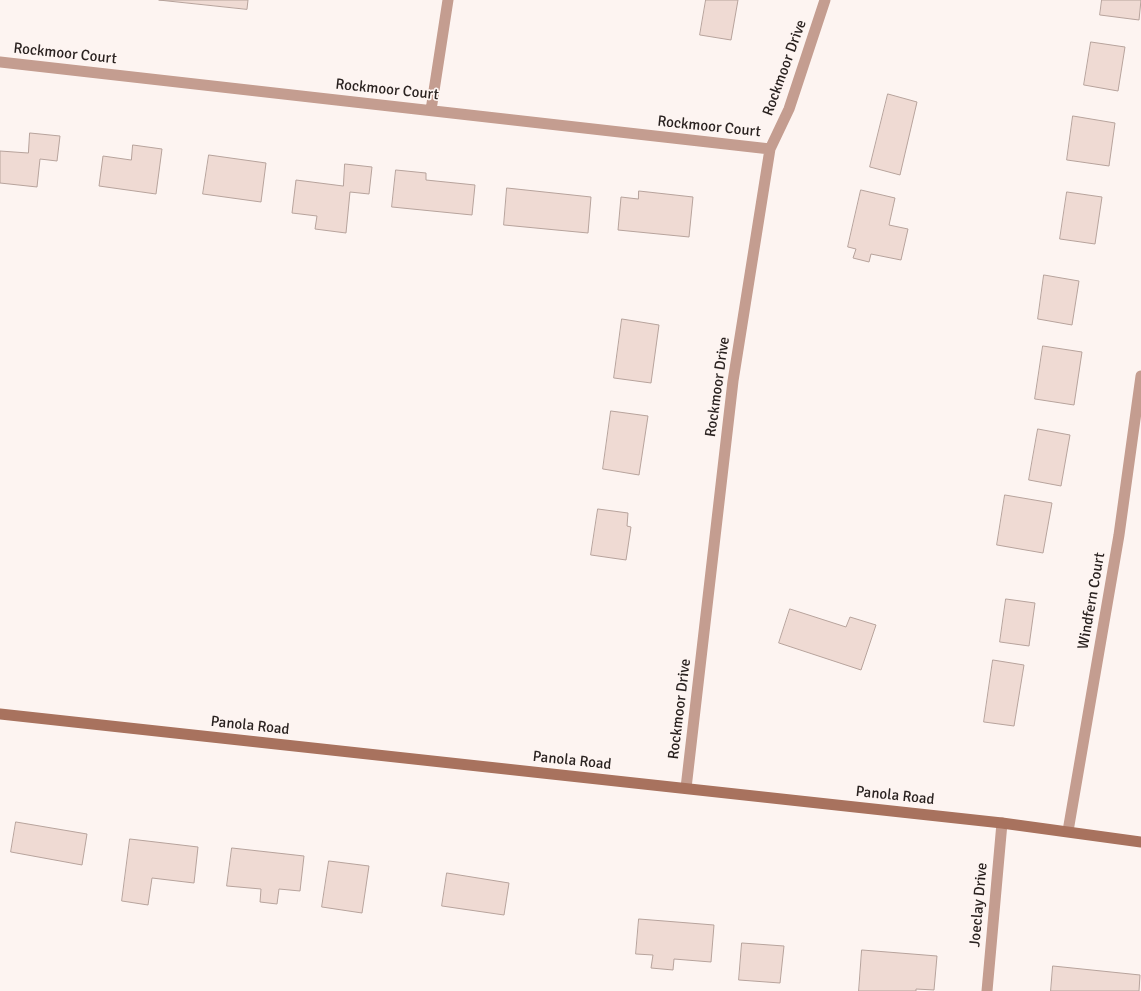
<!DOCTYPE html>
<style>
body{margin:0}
canvas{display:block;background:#fdf4f1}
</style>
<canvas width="1141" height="991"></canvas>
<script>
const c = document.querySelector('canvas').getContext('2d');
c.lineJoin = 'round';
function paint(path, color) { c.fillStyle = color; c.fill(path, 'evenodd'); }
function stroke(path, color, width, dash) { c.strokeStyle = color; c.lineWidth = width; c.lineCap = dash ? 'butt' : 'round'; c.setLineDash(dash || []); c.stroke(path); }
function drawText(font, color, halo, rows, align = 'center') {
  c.font = font + ' Signika,sans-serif'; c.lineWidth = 3.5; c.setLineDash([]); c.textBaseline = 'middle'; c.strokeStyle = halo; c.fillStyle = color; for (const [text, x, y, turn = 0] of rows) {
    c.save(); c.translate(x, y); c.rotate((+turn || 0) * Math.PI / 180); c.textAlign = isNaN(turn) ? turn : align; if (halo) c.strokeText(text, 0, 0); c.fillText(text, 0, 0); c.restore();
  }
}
const building = new Path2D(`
 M159,0H248L247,9Z
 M706,0H738L731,40L700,35Z
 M1102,0H1141L1139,20L1100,15Z
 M1091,42L1125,47L1118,91L1084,85Z
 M888,94L917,102L900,175L870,167Z
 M1073,116L1115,123L1109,166L1067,160Z
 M30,133L60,136L57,161L40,159L37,187L0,183V151L28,153Z
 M133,145L162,149L156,194L99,186L103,156L131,160Z
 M209,155L266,163L261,202L203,194Z
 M345,164L372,167L369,194L350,192L346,233L315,229L317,216L292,213L296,180L343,186Z
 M396,170L426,173V180L475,185L472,215L392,207Z
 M507,188L591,197L588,233L504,225Z
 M861,190L895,198L889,225L908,229L901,260L871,254L869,262L853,258L856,249L848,247Z
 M639,191L693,197L689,237L618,230L621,197L638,199Z
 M1067,192L1102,197L1095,244L1060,239Z
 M1044,275L1079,281L1072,325L1038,319Z
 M622,319L659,325L651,383L614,378Z
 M1043,346L1082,352L1074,405L1035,399Z
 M611,411L648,416L639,475L603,469Z
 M1038,429L1070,435L1061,486L1029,480Z
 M1005,495L1052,503L1043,553L997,545Z
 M598,509L628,513L627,526L631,527L626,560L591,555Z
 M1006,599L1035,603L1029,646L1000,642Z
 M790,609L846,627L850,617L876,625L861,670L779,643Z
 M993,660L1024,665L1014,726L984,722Z
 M16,822L87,834L82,865L11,852Z
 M130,839L198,847L194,883L152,878L148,905L122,901Z
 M232,848L304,856L300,891L279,889L277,904L260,902L261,889L227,886Z
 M329,861L369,866L362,913L322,907Z
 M447,873L509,883L504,915L442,906Z
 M639,919L714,925L711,962L674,959L673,970L651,968L653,955L636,954Z
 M742,943L784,946L780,983L739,980Z
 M862,950L937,956L934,990L916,989V991H859Z
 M1053,966L1140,975L1139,991H1051Z`);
paint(building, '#efdad3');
stroke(building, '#b7a39c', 1);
stroke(new Path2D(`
 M0,62L770,149
 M431,110L448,0
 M686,788L733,381L770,149L789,109L825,0
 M1068,831L1119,535L1141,376
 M987,991L1002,823`), '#c49d90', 11);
stroke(new Path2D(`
 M0,714L1002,823L1141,842`), '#a8725e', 11);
drawText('15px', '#2a2220', '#fdf4f1', [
 ["Rockmoor Court",65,54,6],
 ["Rockmoor Drive",785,68,-70],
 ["Rockmoor Court",387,90,6],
 ["Rockmoor Court",709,127,6],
 ["Rockmoor Drive",718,387,-82],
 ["Windfern Court",1092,601,-80],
 ["Rockmoor Drive",680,709,-83],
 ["Panola Road",250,726,6],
 ["Panola Road",572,761,6],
 ["Panola Road",895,796,6],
 ["Joeclay Drive",979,905,-85]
]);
</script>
